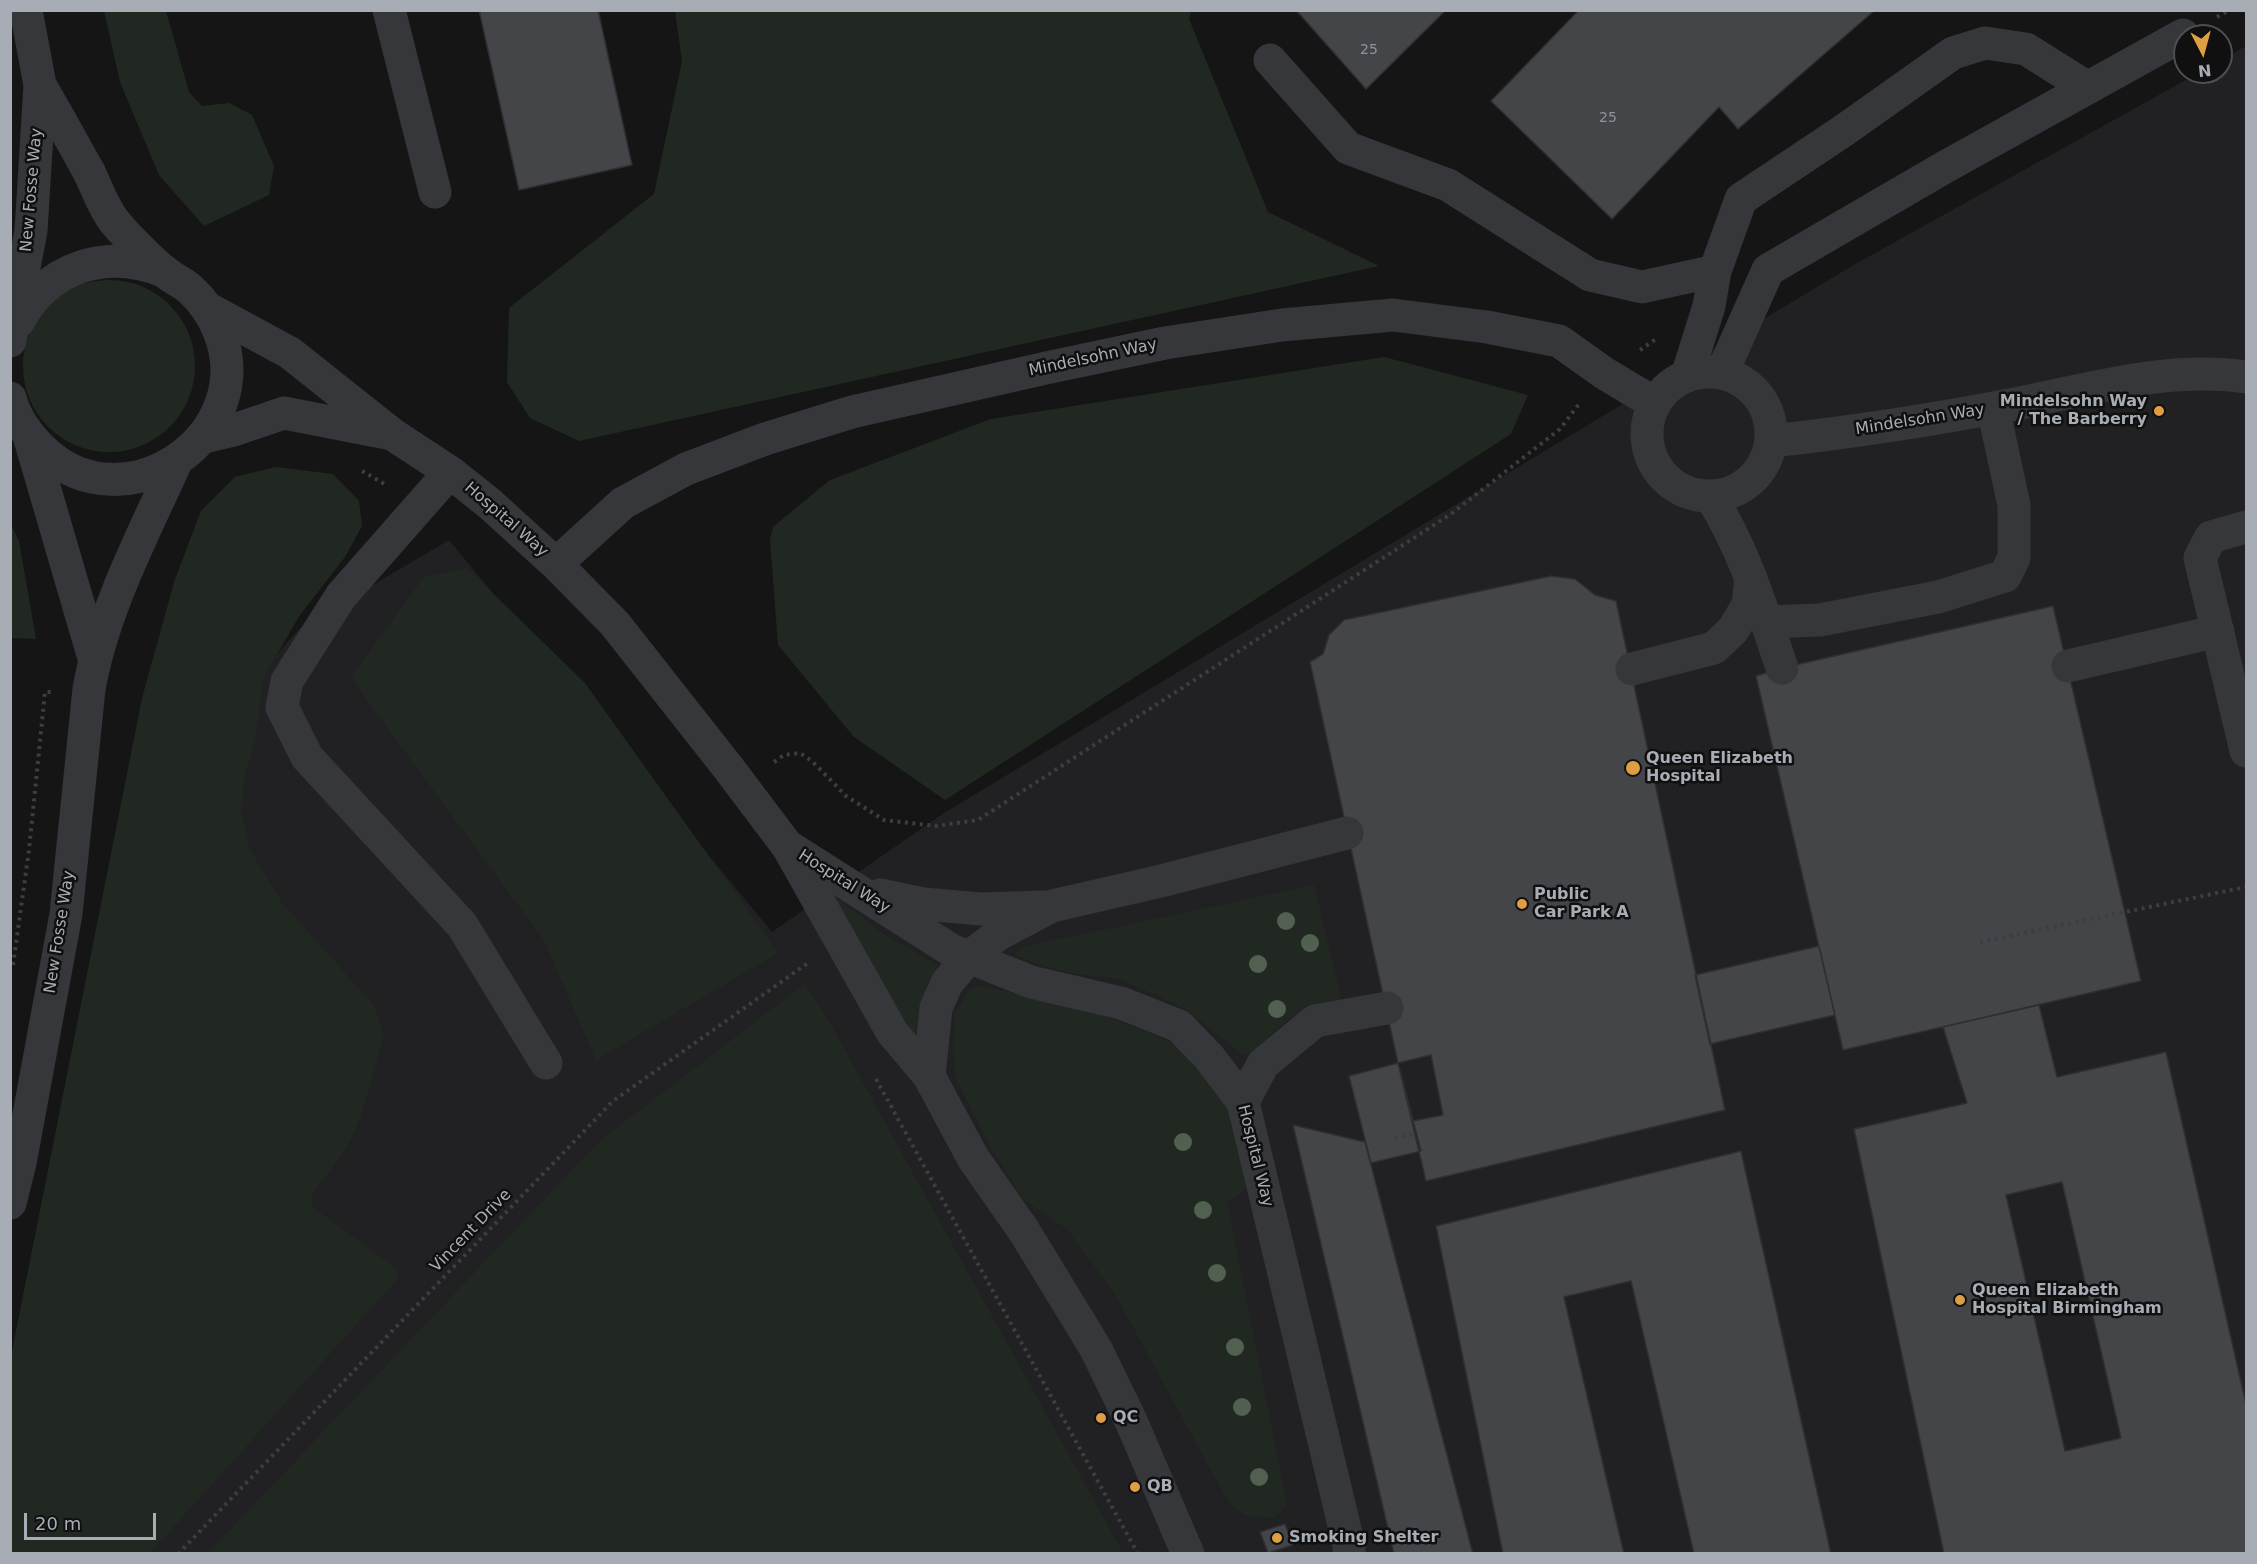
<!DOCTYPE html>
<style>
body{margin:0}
#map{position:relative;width:2257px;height:1564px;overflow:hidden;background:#151516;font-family:"DejaVu Sans",sans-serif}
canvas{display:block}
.frame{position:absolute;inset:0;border:12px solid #a8adb5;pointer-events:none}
.north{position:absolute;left:2173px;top:24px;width:60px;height:60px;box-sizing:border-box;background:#101011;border:2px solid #4d4f53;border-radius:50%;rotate:174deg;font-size:16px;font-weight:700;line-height:24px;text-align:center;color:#a8adb5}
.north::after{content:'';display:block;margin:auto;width:21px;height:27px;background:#df9d44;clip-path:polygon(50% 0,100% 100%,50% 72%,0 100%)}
.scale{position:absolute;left:24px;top:1513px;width:132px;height:27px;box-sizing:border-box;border:3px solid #a8adb5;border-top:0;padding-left:8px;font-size:18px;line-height:21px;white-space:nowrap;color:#a8adb5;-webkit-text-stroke:4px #101011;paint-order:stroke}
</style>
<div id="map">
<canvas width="2257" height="1564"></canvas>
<div class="frame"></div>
<div class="north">N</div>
<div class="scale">20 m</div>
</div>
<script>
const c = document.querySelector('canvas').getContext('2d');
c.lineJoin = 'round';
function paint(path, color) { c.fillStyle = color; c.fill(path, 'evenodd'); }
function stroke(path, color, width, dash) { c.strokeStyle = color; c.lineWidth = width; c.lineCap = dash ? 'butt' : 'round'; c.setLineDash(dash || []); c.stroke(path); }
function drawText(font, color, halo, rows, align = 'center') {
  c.font = font + ' "DejaVu Sans",sans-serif'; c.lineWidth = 5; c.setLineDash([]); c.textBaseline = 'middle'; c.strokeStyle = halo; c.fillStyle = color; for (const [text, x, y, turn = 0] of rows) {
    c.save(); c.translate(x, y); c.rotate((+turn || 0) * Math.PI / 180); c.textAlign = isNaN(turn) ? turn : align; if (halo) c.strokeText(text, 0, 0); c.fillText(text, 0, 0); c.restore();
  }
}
paint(new Path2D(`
 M2246,46V1553L11,1554L217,722L300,628L449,540L772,932L944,813L1850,267L2200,72H2221V60Z`), '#212123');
paint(new Path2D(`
 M104,11H166L189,92L202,106L229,103L252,115L274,166L269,195L204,226L159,175L120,82Z
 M675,11H1191L1189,19L1268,212L1379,266L579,441L530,418L507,382L509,308L654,194L682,61Z
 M23 366a86 86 0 1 1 172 0a86 86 0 1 1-172 0Z
 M1384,357L1528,395L1511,434L945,800L854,737L778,645L770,540L773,527L830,480L991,419Z
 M275,467L333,474L359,501L362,526L345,557L300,615L263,678L256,736L245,775L241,811L250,850L282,903L375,1007L384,1036L360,1119L347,1147L312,1194V1207L397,1269V1279L150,1553H11L10,1366L14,1341L142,698L175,579L201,511L235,477Z
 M10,523L19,541L36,639L11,638Z
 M467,568L585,683L778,953L596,1060L544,940L367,700L352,676L424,577Z
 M814,880L880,932L939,966L926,997L915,1034L859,960Z
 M1314,885L1342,1001L1290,1018L1268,1037L1256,1057L1241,1053L1187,1010L1158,996L1119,979L1076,974L1039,965L1014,954L1027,946Z
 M805,984L831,1025L1123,1553H208L601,1140Z
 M983,986L1088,1010L1148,1032L1181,1048L1221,1089L1238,1123L1246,1185L1241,1193L1227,1202L1287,1504L1276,1517C1239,1518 1238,1515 1219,1485L1115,1294L1067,1229L1024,1200L989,1144L957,1081L953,1051L955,1013L970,989Z`), '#212822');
const building = new Path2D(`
 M479,10H598L632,165L519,190Z
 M1296,10H1446L1366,89Z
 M1579,10H1875L1738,129L1719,107L1612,219L1491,101Z
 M1551,576L1575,579L1595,595L1616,601L1725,1110L1426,1181L1398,1063L1310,662L1323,654L1329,635L1344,620Z
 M2053,606L2141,981L1843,1050L1756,676L1782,668Z
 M1819,946L1835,1015L1710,1044L1695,975Z
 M2039,1005L2057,1077L2166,1052L2246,1404V1554H1944L1854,1129L1967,1103L1943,1027ZM2062,1182L2121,1438L2065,1451L2006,1195Z
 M1431,1055L1443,1115L1413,1121L1398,1063Z
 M1398,1063L1421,1151L1371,1163L1349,1076Z
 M1293,1125L1365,1142L1473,1554H1394Z
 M1741,1151L1831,1554H1694L1631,1281L1564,1297L1624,1554H1503L1436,1226Z
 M1285,1524L1293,1545L1268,1553L1260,1532Z`);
paint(building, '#444549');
stroke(building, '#2f2f32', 1.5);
stroke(new Path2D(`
 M2217,17L2229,10
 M1640,350L1656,339
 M362,471L386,485
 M774,762L784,755L800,753L813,762L846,796L884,820L936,826L978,820L1451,514L1560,429L1579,404
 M1980,942L2246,887
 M13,965L29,850L45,692H51
 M876,1079L1138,1554
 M1395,1139L1416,1133
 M178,1554L613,1101L808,963`), '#3c3e42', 4, [3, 4.5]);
stroke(new Path2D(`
 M389,10L435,192
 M1270,60L1348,148L1448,185L1590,275L1642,287L1715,271
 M207,308L290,353L392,434L450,472L490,504L556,564L615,624L730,770L788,847L892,1032L929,1076L973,1158L1024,1231L1096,1349L1131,1421L1188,1554
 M18,322C47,267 106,248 163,271
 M10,341L31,231L40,85L26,10
 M1647 434a62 62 0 1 1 124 0a62 62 0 1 1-124 0Z
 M1722,373L1768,270L1945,167L2183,35
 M1687,376L1709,306L1715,271L1741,199L1843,131L1953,53L1985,43L2026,49L2088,88
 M10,398C16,420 28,436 44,451C125,528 261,435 219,331C213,316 203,301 191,290C184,283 173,279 165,272C150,260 126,236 114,221C103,207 97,188 89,172C73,143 57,114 40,85
 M204,437L234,430L284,413L387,433
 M30,439L94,658
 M1771,441C1855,432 1938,419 2020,403C2095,388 2170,366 2246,377
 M450,472L341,596L287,681L282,707L307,757L462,925L546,1063
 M1711,497C1744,549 1762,609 1782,668
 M2246,527L2211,537L2200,558L2246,751
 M556,564L623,503L686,469L765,439L852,412L1046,368L1165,343L1282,325L1393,315L1487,327L1559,341L1604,373L1654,403
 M1767,622L1820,620L1938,597L2005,576L2014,558V505L1993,408
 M2068,666L2218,631
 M1632,669L1714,648L1733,630L1748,605L1751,578
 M789,847L951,950L1031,982L1121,1003L1179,1026L1209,1057L1243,1102L1349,1546V1554
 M880,895L923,904L981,909L1043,907
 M929,1076L936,1008L947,983L969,957L999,934L1052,906L1161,881L1347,833
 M1243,1102L1263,1064L1315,1021L1387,1008
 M10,1203L20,1163L66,914L89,689C103,610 143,535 176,462`), '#36373b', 33);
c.fillStyle = '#516051';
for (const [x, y] of [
 [1286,921],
 [1310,943],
 [1258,964],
 [1277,1009],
 [1183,1142],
 [1203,1210],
 [1217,1273],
 [1235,1347],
 [1242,1407],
 [1259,1477]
]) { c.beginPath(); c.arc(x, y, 9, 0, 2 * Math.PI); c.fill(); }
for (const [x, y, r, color] of [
 [2159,411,6,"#df9d44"],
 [1633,768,8,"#df9d44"],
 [1522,904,6,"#df9d44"],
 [1960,1300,6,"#df9d44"],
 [1101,1418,6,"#df9d44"],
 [1135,1487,6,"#df9d44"],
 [1277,1538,6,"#df9d44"]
]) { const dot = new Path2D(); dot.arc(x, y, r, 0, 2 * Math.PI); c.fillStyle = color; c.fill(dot); stroke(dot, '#101011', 2); }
drawText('14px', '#8f939a', null, [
 ["25",1369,50],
 ["25",1608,118]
]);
drawText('16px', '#a8adb5', '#101011', [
 ["New Fosse Way",32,190,-85],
 ["Mindelsohn Way",1093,358,-12],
 ["Mindelsohn Way",1920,420,-9],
 ["Hospital Way",506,520,41],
 ["Hospital Way",844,882,32],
 ["New Fosse Way",60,932,-81],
 ["Hospital Way",1255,1156,76],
 ["Vincent Drive",471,1231,-46]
]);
drawText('bold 16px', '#a8adb5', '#101011', [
 ["Mindelsohn Way",2147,402,"right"],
 ["/ The Barberry",2147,420,"right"],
 ["Queen Elizabeth",1646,759],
 ["Hospital",1646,777],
 ["Public",1534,895],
 ["Car Park A",1534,913],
 ["Queen Elizabeth",1972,1291],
 ["Hospital Birmingham",1972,1309],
 ["QC",1113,1418],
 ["QB",1147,1487],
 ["Smoking Shelter",1289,1538]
], 'left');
</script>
